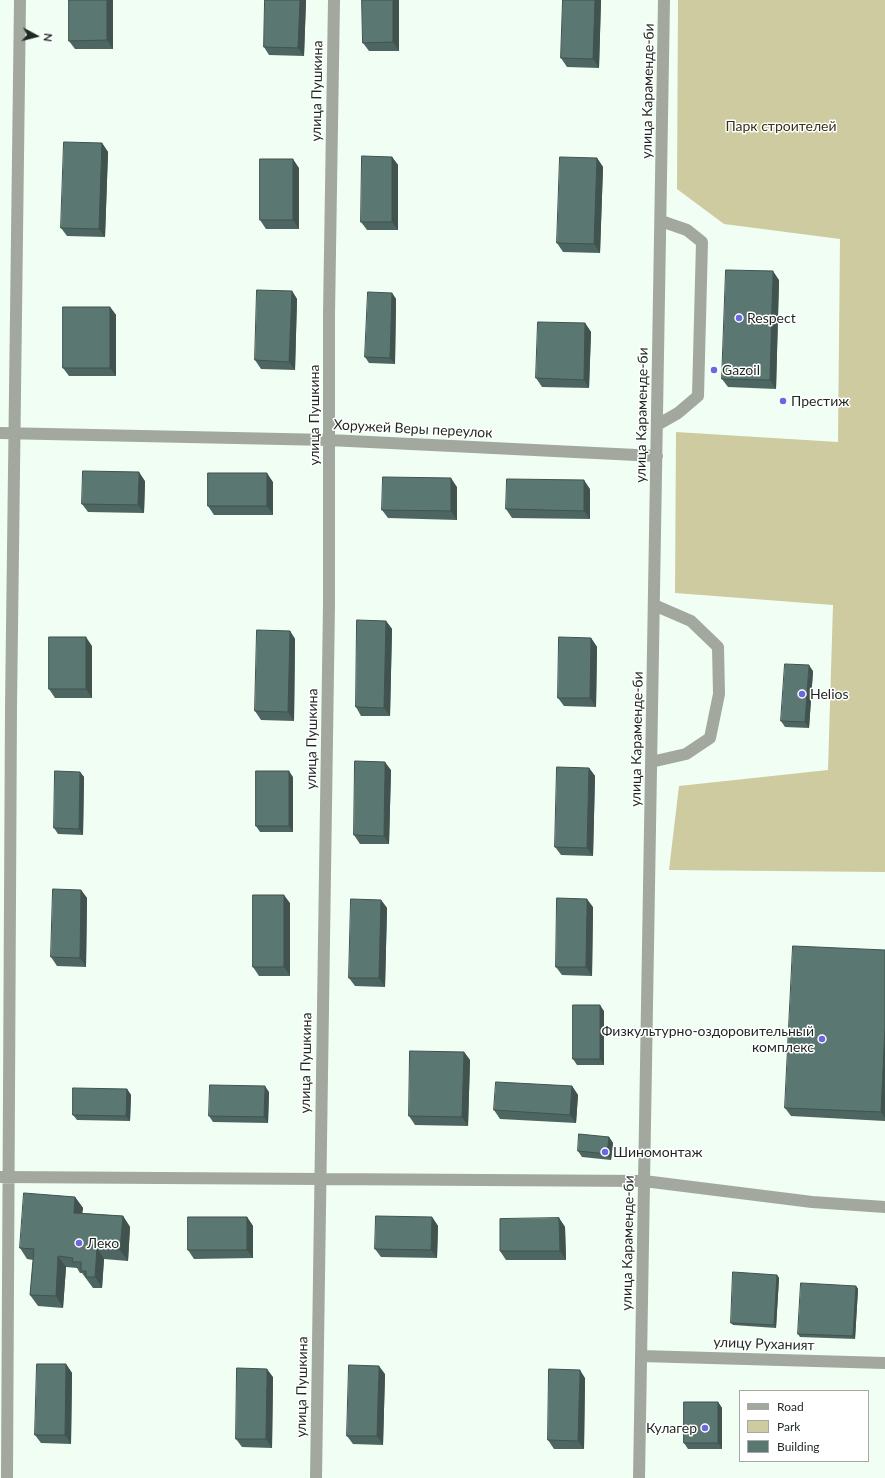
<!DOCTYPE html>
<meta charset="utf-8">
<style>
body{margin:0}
#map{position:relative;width:885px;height:1478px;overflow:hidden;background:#f0fef4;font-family:Lato,sans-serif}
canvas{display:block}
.legend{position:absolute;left:739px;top:1390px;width:130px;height:72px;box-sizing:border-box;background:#fff;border:1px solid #a5a9a6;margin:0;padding:5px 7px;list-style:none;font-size:12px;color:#1e2720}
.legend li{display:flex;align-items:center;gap:8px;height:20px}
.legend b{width:20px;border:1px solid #a5a9a6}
.north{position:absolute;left:16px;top:16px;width:40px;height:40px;-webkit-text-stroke:3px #fff;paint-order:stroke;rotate:97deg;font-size:11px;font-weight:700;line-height:16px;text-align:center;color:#1e2720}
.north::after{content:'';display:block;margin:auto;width:14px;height:18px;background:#1e2720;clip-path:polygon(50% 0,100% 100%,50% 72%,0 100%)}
</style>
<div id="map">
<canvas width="885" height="1478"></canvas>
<ul class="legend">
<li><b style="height:5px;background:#a3a89e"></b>Road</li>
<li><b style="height:11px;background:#cecba0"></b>Park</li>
<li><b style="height:11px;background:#5b7771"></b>Building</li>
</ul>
<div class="north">N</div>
</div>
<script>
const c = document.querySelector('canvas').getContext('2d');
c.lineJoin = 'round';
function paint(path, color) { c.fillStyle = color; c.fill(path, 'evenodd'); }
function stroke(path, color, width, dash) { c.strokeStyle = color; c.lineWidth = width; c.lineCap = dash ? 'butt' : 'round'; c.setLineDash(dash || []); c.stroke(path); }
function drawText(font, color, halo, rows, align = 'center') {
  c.font = font + ' Lato,sans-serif'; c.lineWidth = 3; c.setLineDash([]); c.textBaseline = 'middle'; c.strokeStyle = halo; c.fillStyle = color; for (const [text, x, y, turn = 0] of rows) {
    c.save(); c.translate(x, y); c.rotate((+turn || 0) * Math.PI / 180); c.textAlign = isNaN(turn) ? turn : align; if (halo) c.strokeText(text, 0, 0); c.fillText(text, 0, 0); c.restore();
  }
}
paint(new Path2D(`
 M678,0H885V872L669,870L679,786L828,770L833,605L675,593L676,432L838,442L840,239L724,224L677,189Z`), '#cecba0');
stroke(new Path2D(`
 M657,425L678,413L698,396L702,242L687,230L661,221
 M0,433L329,440L657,456
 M651,762L686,754L710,738L719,694L718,647L691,621L654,605
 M0,1177L644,1181L812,1202L885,1207
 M641,1356L885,1363
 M7,1478L11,707L20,0
 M316,1478L329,604V314L334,0
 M639,1478L664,0`), '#a3a89e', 12);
paint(new Path2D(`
 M69,0H113V49H75L69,41Z
 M265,0H306L304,56L269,55L264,47Z
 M362,0H399V51H369L363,43Z
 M563,0H601L599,68L567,67L561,58Z
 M102,143L108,152L105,237L67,236L61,228Z
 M392,157L398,165V230H367L361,222Z
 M597,158L603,167L600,253L563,252L557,243Z
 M299,168V229H266L260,220Z
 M779,280L776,389L728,387L722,379Z
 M292,291L297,299L295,370L261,369L255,360Z
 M392,293L396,299L395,364L369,363L365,357Z
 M110,307L116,315V376H69L63,368Z
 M585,323L591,332L589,388L542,387L536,378Z
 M145,481L144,513L88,512L82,504Z
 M273,482V515H214L208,506Z
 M457,487V520L388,518L382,510Z
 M590,489V519L512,518L506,509Z
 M386,621L392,629L390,716H361L356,707Z
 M290,631L295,639L294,721L261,720L255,711Z
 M591,638L597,647L596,707L564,706L558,698Z
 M92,646V698H55L49,689Z
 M813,671L809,728L785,727L781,721Z
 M589,768L595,776L593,856L561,855L555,847Z
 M391,770L389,844H360L354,835Z
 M80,772L84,777L83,835L58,834L54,828Z
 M293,777V832H260L256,826Z
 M81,890L87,898L86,967L57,966L51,957Z
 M381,900L387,908L385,987L355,986L349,978Z
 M290,903V976H259L253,967Z
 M593,907L592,976L562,975L556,967Z
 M885,950V1121L791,1116L785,1108Z
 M604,1011V1065H577L573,1059Z
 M464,1052L470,1060L468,1126L415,1125L409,1116Z
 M572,1086L578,1095L576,1123L500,1119L494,1110Z
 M127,1089L131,1095L130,1121L77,1120L73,1115Z
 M269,1092L268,1123L213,1122L209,1116Z
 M609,1137L613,1143L611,1160L582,1157L578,1151Z
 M75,1197L83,1208L82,1213L123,1216L130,1227L128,1261L104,1259L102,1288H93L82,1273H80L77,1268L66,1267L63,1308L38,1306L30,1295L33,1260L27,1259L20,1248Z
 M247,1217L253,1226V1258L194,1259L188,1250Z
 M432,1217L438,1226L437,1258L381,1257L375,1249Z
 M559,1218L565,1227L566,1260H506L500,1251Z
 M777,1275L779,1278L776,1328L733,1325L731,1323Z
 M856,1286L858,1289L855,1339L800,1337L798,1334Z
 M66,1364L72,1373L71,1444L41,1443L35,1435Z
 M385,1374L383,1445L353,1444L347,1436Z
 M273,1377L272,1448L242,1447L236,1439Z
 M585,1378L584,1449H554L548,1440Z
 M718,1402L722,1408V1449H688L684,1443Z`), '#4e6661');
paint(new Path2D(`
 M107,0H113V49L107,40Z
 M300,0H306L304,56L298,48Z
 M393,0H399V51L393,42Z
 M595,0H601L599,68L593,59Z
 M102,143L108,152L105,237L99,229Z
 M392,157L398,165V230L392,222Z
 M597,158L603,167L600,253L594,244Z
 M293,159L299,168V229L293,220Z
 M773,271L779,280L776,389L770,380Z
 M292,291L297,299L295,370L289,362Z
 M392,293L396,299L395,364L390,358Z
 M110,307L116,315V376L110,368Z
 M585,323L591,332L589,388L584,380Z
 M139,472L145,481L144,513L138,505Z
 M267,473L273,482V515L267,506Z
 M451,478L457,487V520L451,511Z
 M584,480L590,489V519L584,511Z
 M386,621L392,629L390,716L384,708Z
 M290,631L295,639L294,721L288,712Z
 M86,637L92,646V698L86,689Z
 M591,638L597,647L596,707L590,698Z
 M809,665L813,671L809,728L805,722Z
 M385,762L391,770L389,844L384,836Z
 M589,768L595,776L593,856L587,848Z
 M289,771L293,777V832L289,826Z
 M80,772L84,777L83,835L79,829Z
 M81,890L87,898L86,967L80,958Z
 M284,895L290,903V976L284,967Z
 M587,899L593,907L592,976L586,967Z
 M381,900L387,908L385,987L379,978Z
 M600,1005L604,1011V1065L600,1059Z
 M885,1028V1118L881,1112Z
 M464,1052L470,1060L468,1126L462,1117Z
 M265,1086L269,1092L268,1123L264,1117Z
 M572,1086L578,1095L576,1123L570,1115Z
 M127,1089L131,1095L130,1121L126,1116Z
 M609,1137L613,1143L611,1160L607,1154Z
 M75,1197L83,1208L81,1224L74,1213Z
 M123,1216L130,1227L128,1261L120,1250Z
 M247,1217L253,1226V1258L247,1250Z
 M432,1217L438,1226L437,1258L431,1250Z
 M559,1218L565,1227L566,1260L560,1251Z
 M97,1248L104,1259L102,1288L95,1277Z
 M58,1256L66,1267L63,1308L56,1296Z
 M777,1275L779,1278L776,1328L774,1325Z
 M856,1286L858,1289L855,1339L853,1336Z
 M66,1364L72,1373L71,1444L65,1435Z
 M379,1366L385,1374L383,1445L377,1436Z
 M267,1369L273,1377L272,1448L266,1439Z
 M580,1370L585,1378L584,1449L578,1441Z
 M718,1402L722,1408V1449L718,1443Z`), '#40534f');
const building = new Path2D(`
 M69,0H107V40L69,41Z
 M265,0H300L298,48L264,47Z
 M362,0H393V42L363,43Z
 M563,0H595L593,59L561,58Z
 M64,142L102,143L99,229L61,228Z
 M362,156L392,157V222H361Z
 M560,157L597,158L594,244L557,243Z
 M260,159H293V220H260Z
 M726,270L773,271L770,380L722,379Z
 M257,290L292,291L289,362L255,360Z
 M368,292L392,293L390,358L365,357Z
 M63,307H110V368H63Z
 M538,322L585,323L584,380L536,378Z
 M83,471L139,472L138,505L82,504Z
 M208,473H267V506H208Z
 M383,477L451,478V511L382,510Z
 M507,479L584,480V511L506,509Z
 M357,620L386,621L384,708L356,707Z
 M257,630L290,631L288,712L255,711Z
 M49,637H86V689H49Z
 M559,637L591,638L590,698H558Z
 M785,664L809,665L805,722L781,721Z
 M355,761L385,762L384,836L354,835Z
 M557,767L589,768L587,848L555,847Z
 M55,771L80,772L79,829L54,828Z
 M256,771H289V826H256Z
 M53,889L81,890L80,958L51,957Z
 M253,895H284V967H253Z
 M557,898L587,899L586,967H556Z
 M351,899L381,900L379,978H349Z
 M793,946L885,950V1028L881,1112L785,1108Z
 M573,1005H600V1059H573Z
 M410,1051L464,1052L462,1117L409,1116Z
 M496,1082L572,1086L570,1115L494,1110Z
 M210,1085L265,1086L264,1117L209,1116Z
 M73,1088L127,1089L126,1116L73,1115Z
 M579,1134L609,1137L607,1154L578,1151Z
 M24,1193L75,1197L74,1213L123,1216L120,1250L97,1248L95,1277H86V1271H81V1262H72L73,1258L58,1256L56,1296L30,1295L34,1249L20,1248Z
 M376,1216L432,1217L431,1250L375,1249Z
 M188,1217H247V1250H188Z
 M559,1218L560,1251H500V1219Z
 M733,1272L777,1275L774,1325L731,1323Z
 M801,1283L856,1286L853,1336L798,1334Z
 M37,1364H66L65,1435H35Z
 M349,1365L379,1366L377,1436H347Z
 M237,1368L267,1369L266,1439H236Z
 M549,1369L580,1370L578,1441L548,1440Z
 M684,1402H718V1443H684Z`);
paint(building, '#5b7771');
stroke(building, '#40534f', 1);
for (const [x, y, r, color] of [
 [739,318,4,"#6a68e1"],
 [714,370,4,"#6a68e1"],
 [783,401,4,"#6a68e1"],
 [802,694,4,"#6a68e1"],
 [822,1039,4,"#6a68e1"],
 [605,1152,4,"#6a68e1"],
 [79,1243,4,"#6a68e1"],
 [705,1428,4,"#6a68e1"]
]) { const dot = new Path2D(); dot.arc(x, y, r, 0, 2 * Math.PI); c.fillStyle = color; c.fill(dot); stroke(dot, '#fff', 1.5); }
drawText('14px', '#1e2720', '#fff', [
 ["улица Пушкина",317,91,-89],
 ["улица Караменде-би",648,91,-89],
 ["улица Пушкина",314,415,-90],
 ["улица Караменде-би",642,415,-89],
 ["Хоружей Веры переулок",413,429,3],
 ["улица Пушкина",312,739,-89],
 ["улица Караменде-би",637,739,-89],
 ["улица Пушкина",306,1063,-89],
 ["улица Караменде-би",628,1243,-89],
 ["улицу Руханият",764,1344,2],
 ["улица Пушкина",302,1387,-89]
]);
drawText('14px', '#353215', '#fff', [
 ["Парк строителей",781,126]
]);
drawText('14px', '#1e2720', '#fff', [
 ["Respect",747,318],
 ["Gazoil",722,370],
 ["Престиж",791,401],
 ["Helios",810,694],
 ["Физкультурно-оздоровительный",814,1031,"right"],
 ["комплекс",814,1047,"right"],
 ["Шиномонтаж",613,1152],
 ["Леко",87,1243],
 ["Кулагер",697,1428,"right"]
], 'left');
</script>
